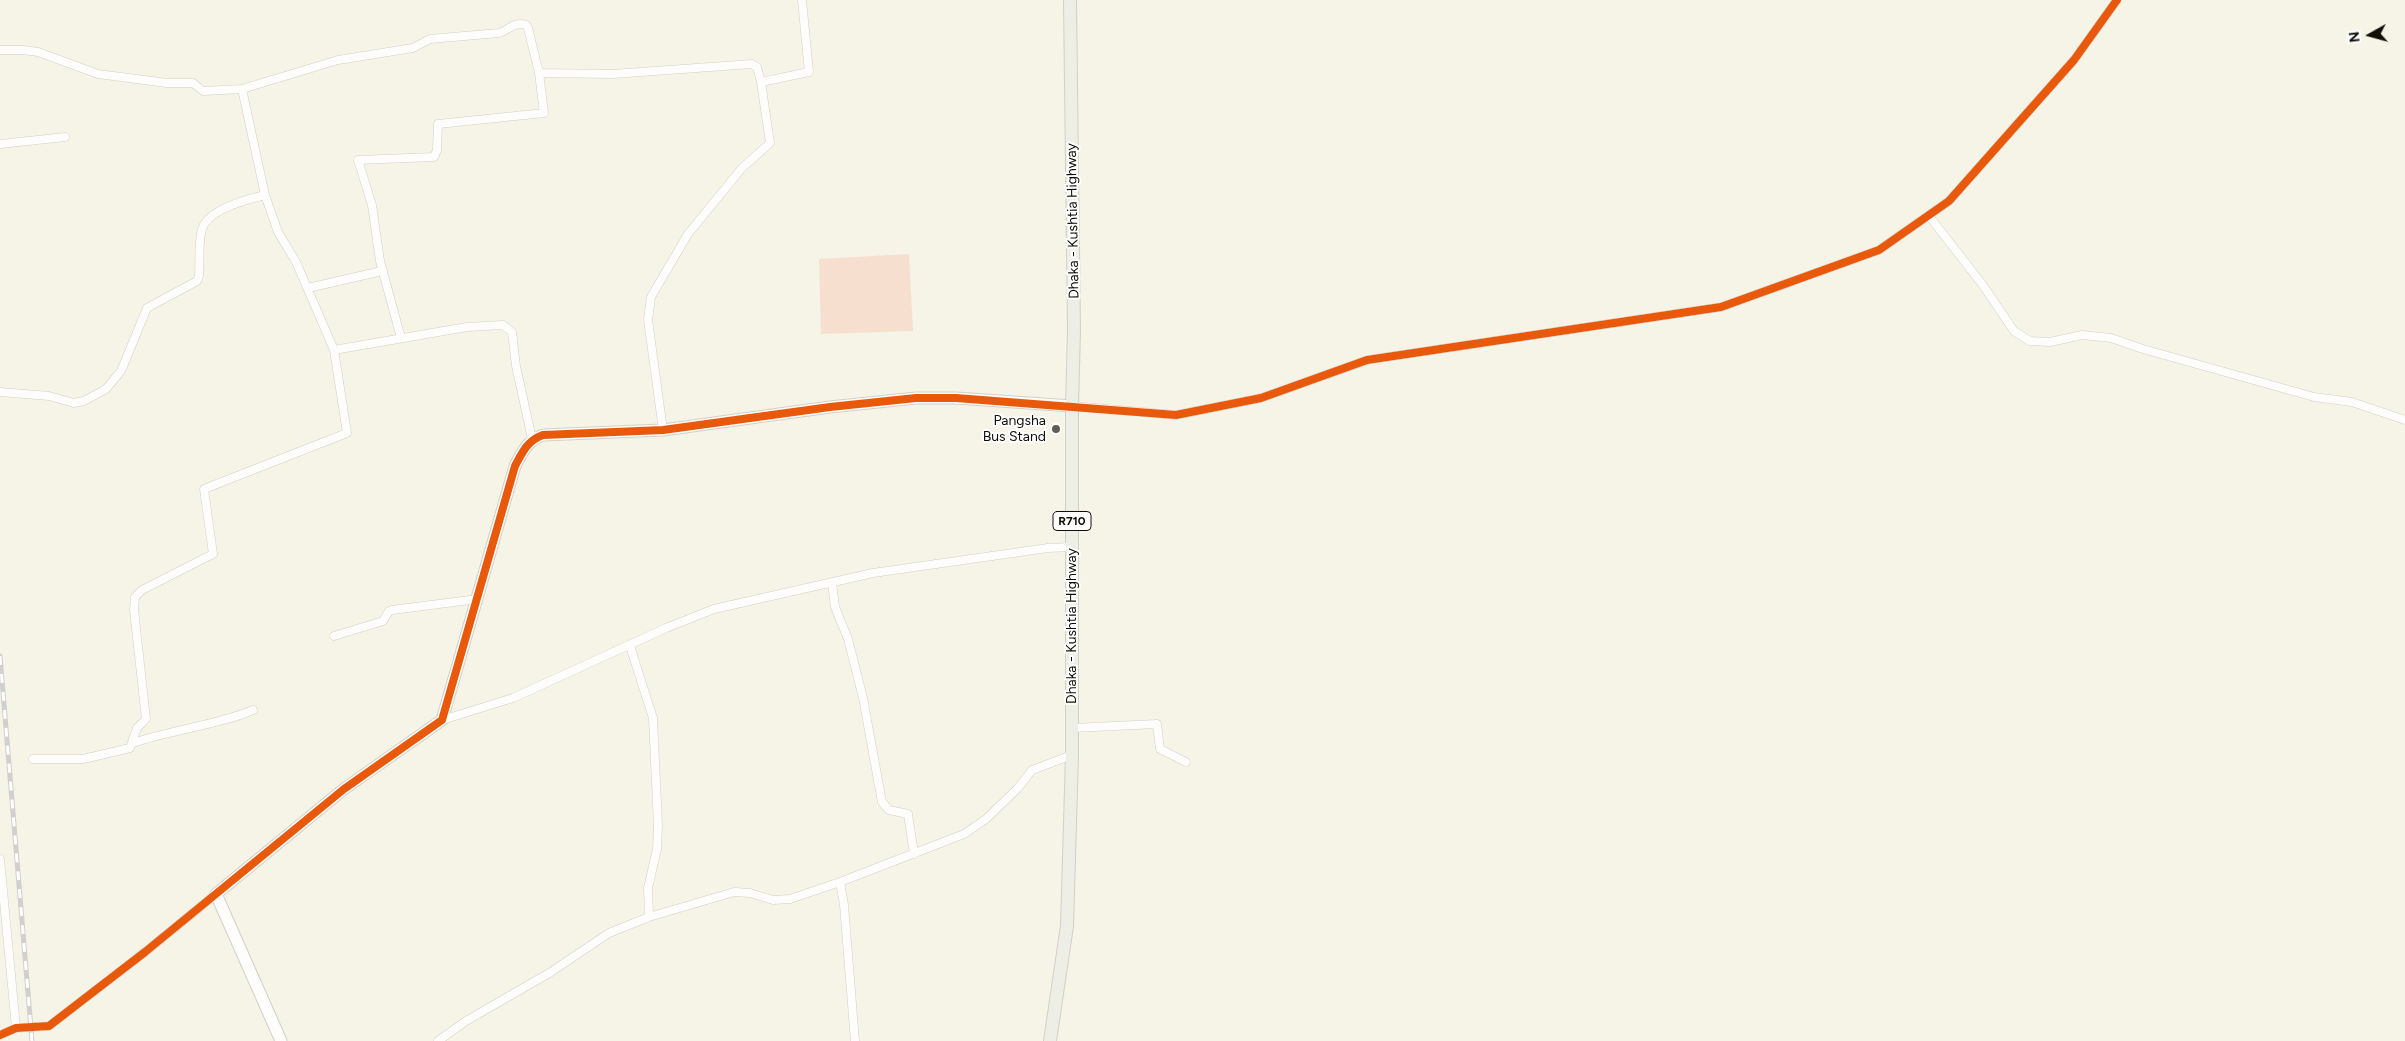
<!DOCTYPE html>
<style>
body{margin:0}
#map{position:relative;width:2405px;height:1041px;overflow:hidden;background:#f6f3e7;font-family:Figtree,sans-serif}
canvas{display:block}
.north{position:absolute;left:2345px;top:10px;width:50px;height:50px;-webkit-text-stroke:4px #fff;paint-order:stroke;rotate:263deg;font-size:14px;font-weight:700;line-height:20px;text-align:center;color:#100e07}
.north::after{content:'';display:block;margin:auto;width:18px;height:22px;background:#100e07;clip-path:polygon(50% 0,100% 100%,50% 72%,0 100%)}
</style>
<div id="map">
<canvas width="2405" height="1041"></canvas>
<div class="north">N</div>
</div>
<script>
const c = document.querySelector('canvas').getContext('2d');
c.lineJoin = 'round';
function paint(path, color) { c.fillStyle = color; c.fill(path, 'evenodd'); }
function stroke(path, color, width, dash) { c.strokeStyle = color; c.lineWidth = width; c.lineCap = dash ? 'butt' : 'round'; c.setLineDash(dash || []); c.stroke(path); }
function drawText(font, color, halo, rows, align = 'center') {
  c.font = font + ' Figtree,sans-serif'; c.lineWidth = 4; c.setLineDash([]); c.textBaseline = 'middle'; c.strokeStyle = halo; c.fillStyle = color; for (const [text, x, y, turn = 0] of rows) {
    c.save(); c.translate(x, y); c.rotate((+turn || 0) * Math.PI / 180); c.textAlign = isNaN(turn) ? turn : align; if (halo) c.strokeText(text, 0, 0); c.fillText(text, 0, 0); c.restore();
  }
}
paint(new Path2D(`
 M909,254L913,331L821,334L819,259Z`), '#f7dfcf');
const street = new Path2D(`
 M0,50H23L38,52L98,74L167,83H193L203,91L242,89L338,60L413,48L430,39L499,33C509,30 514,21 526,25L528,28L539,73L613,74L752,64L757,67L761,82
 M0,144L65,137
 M1929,216L1982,284L2014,331L2030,341L2050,342L2082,335L2111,338L2143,349L2314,397L2352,402L2405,420
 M308,288L382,271
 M401,338L380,261L372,205L358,160L434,157L437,150L438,124L544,113L539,73
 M334,350L467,327L503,325L512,332L516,366L532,439
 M0,392L49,396L74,403L84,401L106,389L121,371L147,308L197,281L199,276C200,262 198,243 202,229C208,209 248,199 265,195
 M1072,406L1176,415L1261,398L1367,360L1721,307L1879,250L1949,201L2074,60L2117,0
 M663,430L648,320L651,297L688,234L742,168L770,143L761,82L809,72L802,0
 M832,583L835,607L848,639L863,698L882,802L889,810L908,814L914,854
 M334,636L383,621L389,611L392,610L478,599
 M630,646L653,718L658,825L657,849L648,888L649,917
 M442,720L513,698L666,628L714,609L873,573L1048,548L1072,547
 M1072,728L1157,724L1160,749L1186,762
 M133,743C173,729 215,726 253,710
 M33,759H83L130,748L137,728L146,719L134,610L135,597L142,590L213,554L204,489L347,433L334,350L296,262L278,232L265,195L242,89
 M0,859L16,1028
 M0,1035L16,1028L49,1026L145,952L216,894
 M438,1041L466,1021L551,972L609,933L649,917L734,892L750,893L773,900L790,899L840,882
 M855,1041L844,905L840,882L964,834L986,819L1018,788L1032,770L1072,755`);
const secondary = new Path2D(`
 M281,1041L216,894L344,789L442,720L515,466C523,451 527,441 543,435L663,430L830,407L916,398H956L1072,406`);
const primary = new Path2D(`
 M1050,1041L1067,926L1072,755V406L1074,330L1070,0`);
stroke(street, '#d3d0c7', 9);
stroke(secondary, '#d3d0c7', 13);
stroke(primary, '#d1d0c9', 14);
stroke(street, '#fefdfb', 8);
stroke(secondary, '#fefdfb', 11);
stroke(primary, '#edeee5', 12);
const rail = new Path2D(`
 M0,656L32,1041`);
stroke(rail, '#d1d0cd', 5);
stroke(rail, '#fff', 3, [9]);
stroke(new Path2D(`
 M0,1035L16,1028L49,1026L145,952L344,789L442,720L515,466C523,451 527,441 543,435L663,430L830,407L916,398H956L1176,415L1261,398L1367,360L1721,307L1879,250L1949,201L2074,60L2117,0`), '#e8590c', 8);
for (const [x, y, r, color] of [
 [1056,429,5,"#605e55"]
]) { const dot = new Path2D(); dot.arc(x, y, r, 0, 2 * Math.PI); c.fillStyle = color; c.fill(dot); stroke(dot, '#fff', 2); }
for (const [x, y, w] of [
 [1072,521,38]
]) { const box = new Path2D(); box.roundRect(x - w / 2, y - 9.5, w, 19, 4); c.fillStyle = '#fff'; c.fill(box); stroke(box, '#100e07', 1); }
drawText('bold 12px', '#100e07', null, [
 ["R710",1072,521]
]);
drawText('14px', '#100e07', '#fff', [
 ["Dhaka - Kushtia Highway",1073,221,-91],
 ["Dhaka - Kushtia Highway",1072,626,-90]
]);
drawText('14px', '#100e07', '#fff', [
 ["Pangsha",1046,421],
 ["Bus Stand",1046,437]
], 'right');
</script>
